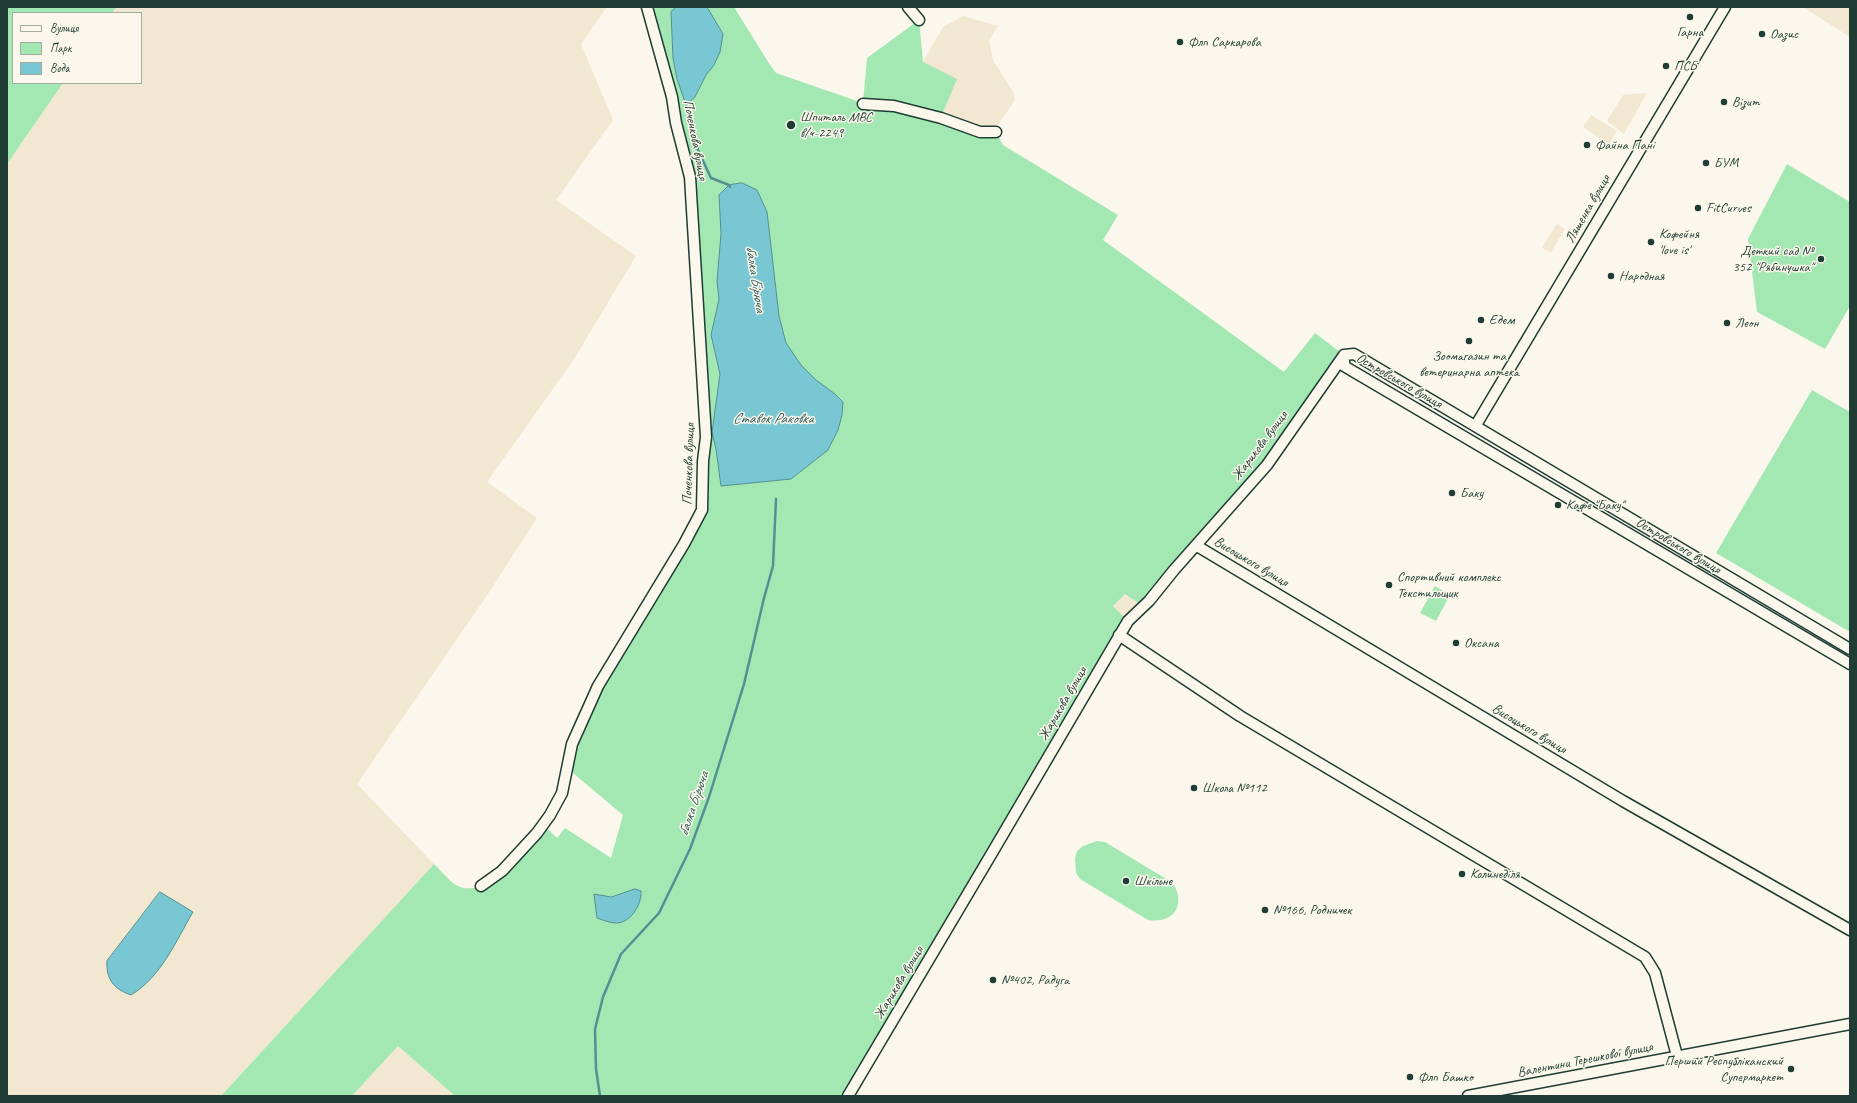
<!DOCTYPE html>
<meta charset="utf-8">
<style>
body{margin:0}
#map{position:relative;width:1857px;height:1103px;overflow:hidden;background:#fbf7ec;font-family:Caveat,sans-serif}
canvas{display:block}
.frame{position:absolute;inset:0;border:8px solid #1f3d34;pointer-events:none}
.legend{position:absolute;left:12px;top:12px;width:130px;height:72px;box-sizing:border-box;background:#fbf7ec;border:1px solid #a3ada2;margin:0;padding:5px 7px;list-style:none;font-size:12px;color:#1f3d34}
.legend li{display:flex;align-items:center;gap:8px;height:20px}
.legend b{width:20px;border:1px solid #a3ada2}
</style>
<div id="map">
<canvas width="1857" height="1103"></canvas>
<div class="frame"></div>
<ul class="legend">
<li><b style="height:5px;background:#fbf7ec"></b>Вулиця</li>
<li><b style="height:11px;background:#a3e8b3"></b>Парк</li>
<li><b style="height:11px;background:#78c7d3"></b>Вода</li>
</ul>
</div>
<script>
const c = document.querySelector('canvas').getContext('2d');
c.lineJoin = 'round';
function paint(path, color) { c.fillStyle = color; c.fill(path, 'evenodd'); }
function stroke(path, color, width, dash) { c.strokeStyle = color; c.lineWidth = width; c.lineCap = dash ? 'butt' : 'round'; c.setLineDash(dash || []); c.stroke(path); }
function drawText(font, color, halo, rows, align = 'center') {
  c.font = font + ' Caveat,sans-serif'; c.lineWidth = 3; c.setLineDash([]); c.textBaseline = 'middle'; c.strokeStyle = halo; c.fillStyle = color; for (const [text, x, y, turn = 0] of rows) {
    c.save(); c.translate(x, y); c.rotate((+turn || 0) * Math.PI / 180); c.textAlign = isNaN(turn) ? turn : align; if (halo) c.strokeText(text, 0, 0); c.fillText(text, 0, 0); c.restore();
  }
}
paint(new Path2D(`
 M116,7H607L581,44L613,120L556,200L636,256L574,359L487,482L537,518L488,594L357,784L434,864L221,1096H7V164L63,83H141V13H112Z
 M1803,7H1850V37Z
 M963,16L998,26L989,40L993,60L1013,92L1015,100L996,128V132L941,118L923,62L943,27Z
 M1647,93L1624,134L1607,121L1623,95Z
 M1591,115L1617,131L1609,144L1583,127Z
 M1557,224L1565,229L1551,252L1542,248Z
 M1125,594L1144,607L1128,621L1113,606Z
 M398,1046L455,1096H352Z`), '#f2e7d1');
paint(new Path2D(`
 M7,7H116L112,13H13V83H63L7,164Z
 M647,7H734L770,65L776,73L863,103L867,58L919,20L923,62L957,79L941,117L996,132L1003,145L1118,215L1103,240L1284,372L1315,333L1344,355L1287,433L1144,607L1125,594L1113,606L1128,621L848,1096H455L398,1046L352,1096H221L434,864C451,880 456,894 481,886L543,825L557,838L565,828L611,858L623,815L567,768L598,686L694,525L704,478L690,177Z
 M1787,164L1850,202V306L1825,349L1757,312L1748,239Z
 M1812,390L1850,412V632L1716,553Z
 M1435,586L1450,595L1436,621L1420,613Z
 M1097,841L1105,842L1173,883C1186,905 1174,924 1148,920L1080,879L1076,873L1075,858L1077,851L1083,846Z`), '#a3e8b3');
const water = new Path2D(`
 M676,7H707L723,34L720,52L714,65L706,75L695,97L686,105L677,79L673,58L671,12Z
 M742,183L757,190L767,212L779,316L786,343L801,365L816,380L835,394L843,402L842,415L838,430L828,450L791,479L721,486L716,449L712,432L720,374L711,335L719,299L717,281L721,234L719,195L729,185Z
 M635,889L641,891C642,904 631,923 616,923C610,923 603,920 597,918L594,894L611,897Z
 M160,892L193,912C176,941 161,977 131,995C114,989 106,980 107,961Z`);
paint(water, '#78c7d3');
stroke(water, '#549093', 1);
stroke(new Path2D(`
 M686,105L693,121L698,150L711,178L729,185L730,187
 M600,1096L596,1069L595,1029L603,997L621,954L659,913L690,849L709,797L744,684L764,598L773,566L776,499`), '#549093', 2.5);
const minor = new Path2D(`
 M908,7L919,20
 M863,104L894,106L941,118L980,132H996
 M1344,355V366L1850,664
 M1344,355L1354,354L1850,649
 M1476,425L1725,7
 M1197,546L1623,801L1850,930
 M1119,635L1240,716L1645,957L1655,973L1677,1056
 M481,886L502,871L537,833L550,815L562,793L572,744L598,686L684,544L702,510L703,461L706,437L690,177L676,123L672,97L647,7
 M848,1096L992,853L1128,621L1149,601L1174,570L1267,465L1344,355
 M1468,1096L1850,1024`);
stroke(minor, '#1f3d34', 13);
stroke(minor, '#fbf7ec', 10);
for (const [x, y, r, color] of [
 [1690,17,4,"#1f3d34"],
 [1762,34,4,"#1f3d34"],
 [1180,42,4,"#1f3d34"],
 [1666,66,4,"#1f3d34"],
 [1724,102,4,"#1f3d34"],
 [791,125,5,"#1f3d34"],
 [1587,145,4,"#1f3d34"],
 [1706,163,4,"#1f3d34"],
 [1698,208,4,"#1f3d34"],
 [1651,242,4,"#1f3d34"],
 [1821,259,4,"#1f3d34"],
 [1611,276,4,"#1f3d34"],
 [1481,320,4,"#1f3d34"],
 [1727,323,4,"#1f3d34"],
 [1469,341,4,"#1f3d34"],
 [1452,493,4,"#1f3d34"],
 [1558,505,4,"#1f3d34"],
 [1389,585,4,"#1f3d34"],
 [1456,643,4,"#1f3d34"],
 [1194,788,4,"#1f3d34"],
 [1462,874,4,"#1f3d34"],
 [1126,881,4,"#1f3d34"],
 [1265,910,4,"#1f3d34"],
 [993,980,4,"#1f3d34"],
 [1791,1069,4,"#1f3d34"],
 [1410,1077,4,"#1f3d34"]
]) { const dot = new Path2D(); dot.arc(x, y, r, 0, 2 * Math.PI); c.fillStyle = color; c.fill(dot); stroke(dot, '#fbf7ec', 1.5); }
drawText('14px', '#1f3d34', '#fbf7ec', [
 ["Гарна",1690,32,"center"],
 ["Оазис",1770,34],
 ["Флп Саркарова",1188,42],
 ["ПСБ",1674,66],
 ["Візит",1732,102],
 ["Шпиталь МВС",800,117],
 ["в/ч-2249",800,133],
 ["Файна Пані",1595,145],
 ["БУМ",1714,163],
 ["FitCurves",1706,208],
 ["Кофейня",1659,234],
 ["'love is'",1659,250],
 ["Деткий сад №",1813,251,"right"],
 ["352 \"Рябинушка\"",1813,267,"right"],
 ["Народная",1619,276],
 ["Едем",1489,320],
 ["Леон",1735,323],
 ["Зоомагазин та",1469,356,"center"],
 ["ветеринарна аптека",1469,372,"center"],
 ["Баку",1460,493],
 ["Кафе \"Баку\"",1566,505],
 ["Спортивний комплекс",1397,577],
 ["Текстильщик",1397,593],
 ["Оксана",1464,643],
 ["Школа №112",1202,788],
 ["Колинеділя",1470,874],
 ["Шкільне",1134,881],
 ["№166, Родничек",1273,910],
 ["№402, Радуга",1001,980],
 ["Перший Республiканский",1783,1061,"right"],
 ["Супермаркет",1783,1077,"right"],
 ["Флп Башко",1418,1077]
], 'left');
drawText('14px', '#1f3d34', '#fbf7ec', [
 ["Поченкова вулиця",695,140,79],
 ["Ляшенка вулиця",1588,209,-60],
 ["Островського вулиця",1399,381,30],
 ["Жарикова вулиця",1260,446,-53],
 ["Поченкова вулиця",689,464,-88],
 ["Островського вулиця",1678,546,31],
 ["Висоцького вулиця",1251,562,31],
 ["Жарикова вулиця",1063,704,-60],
 ["Висоцького вулиця",1529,729,31],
 ["Жарикова вулиця",899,983,-59],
 ["Валентини Терешкової вулиця",1585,1060,-11]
]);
drawText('italic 15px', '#35605c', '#fbf7ec', [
 ["балка Бірюча",755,279,81],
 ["Ставок Раковка",773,419],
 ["балка Бірюча",694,804,-71]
]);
</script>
